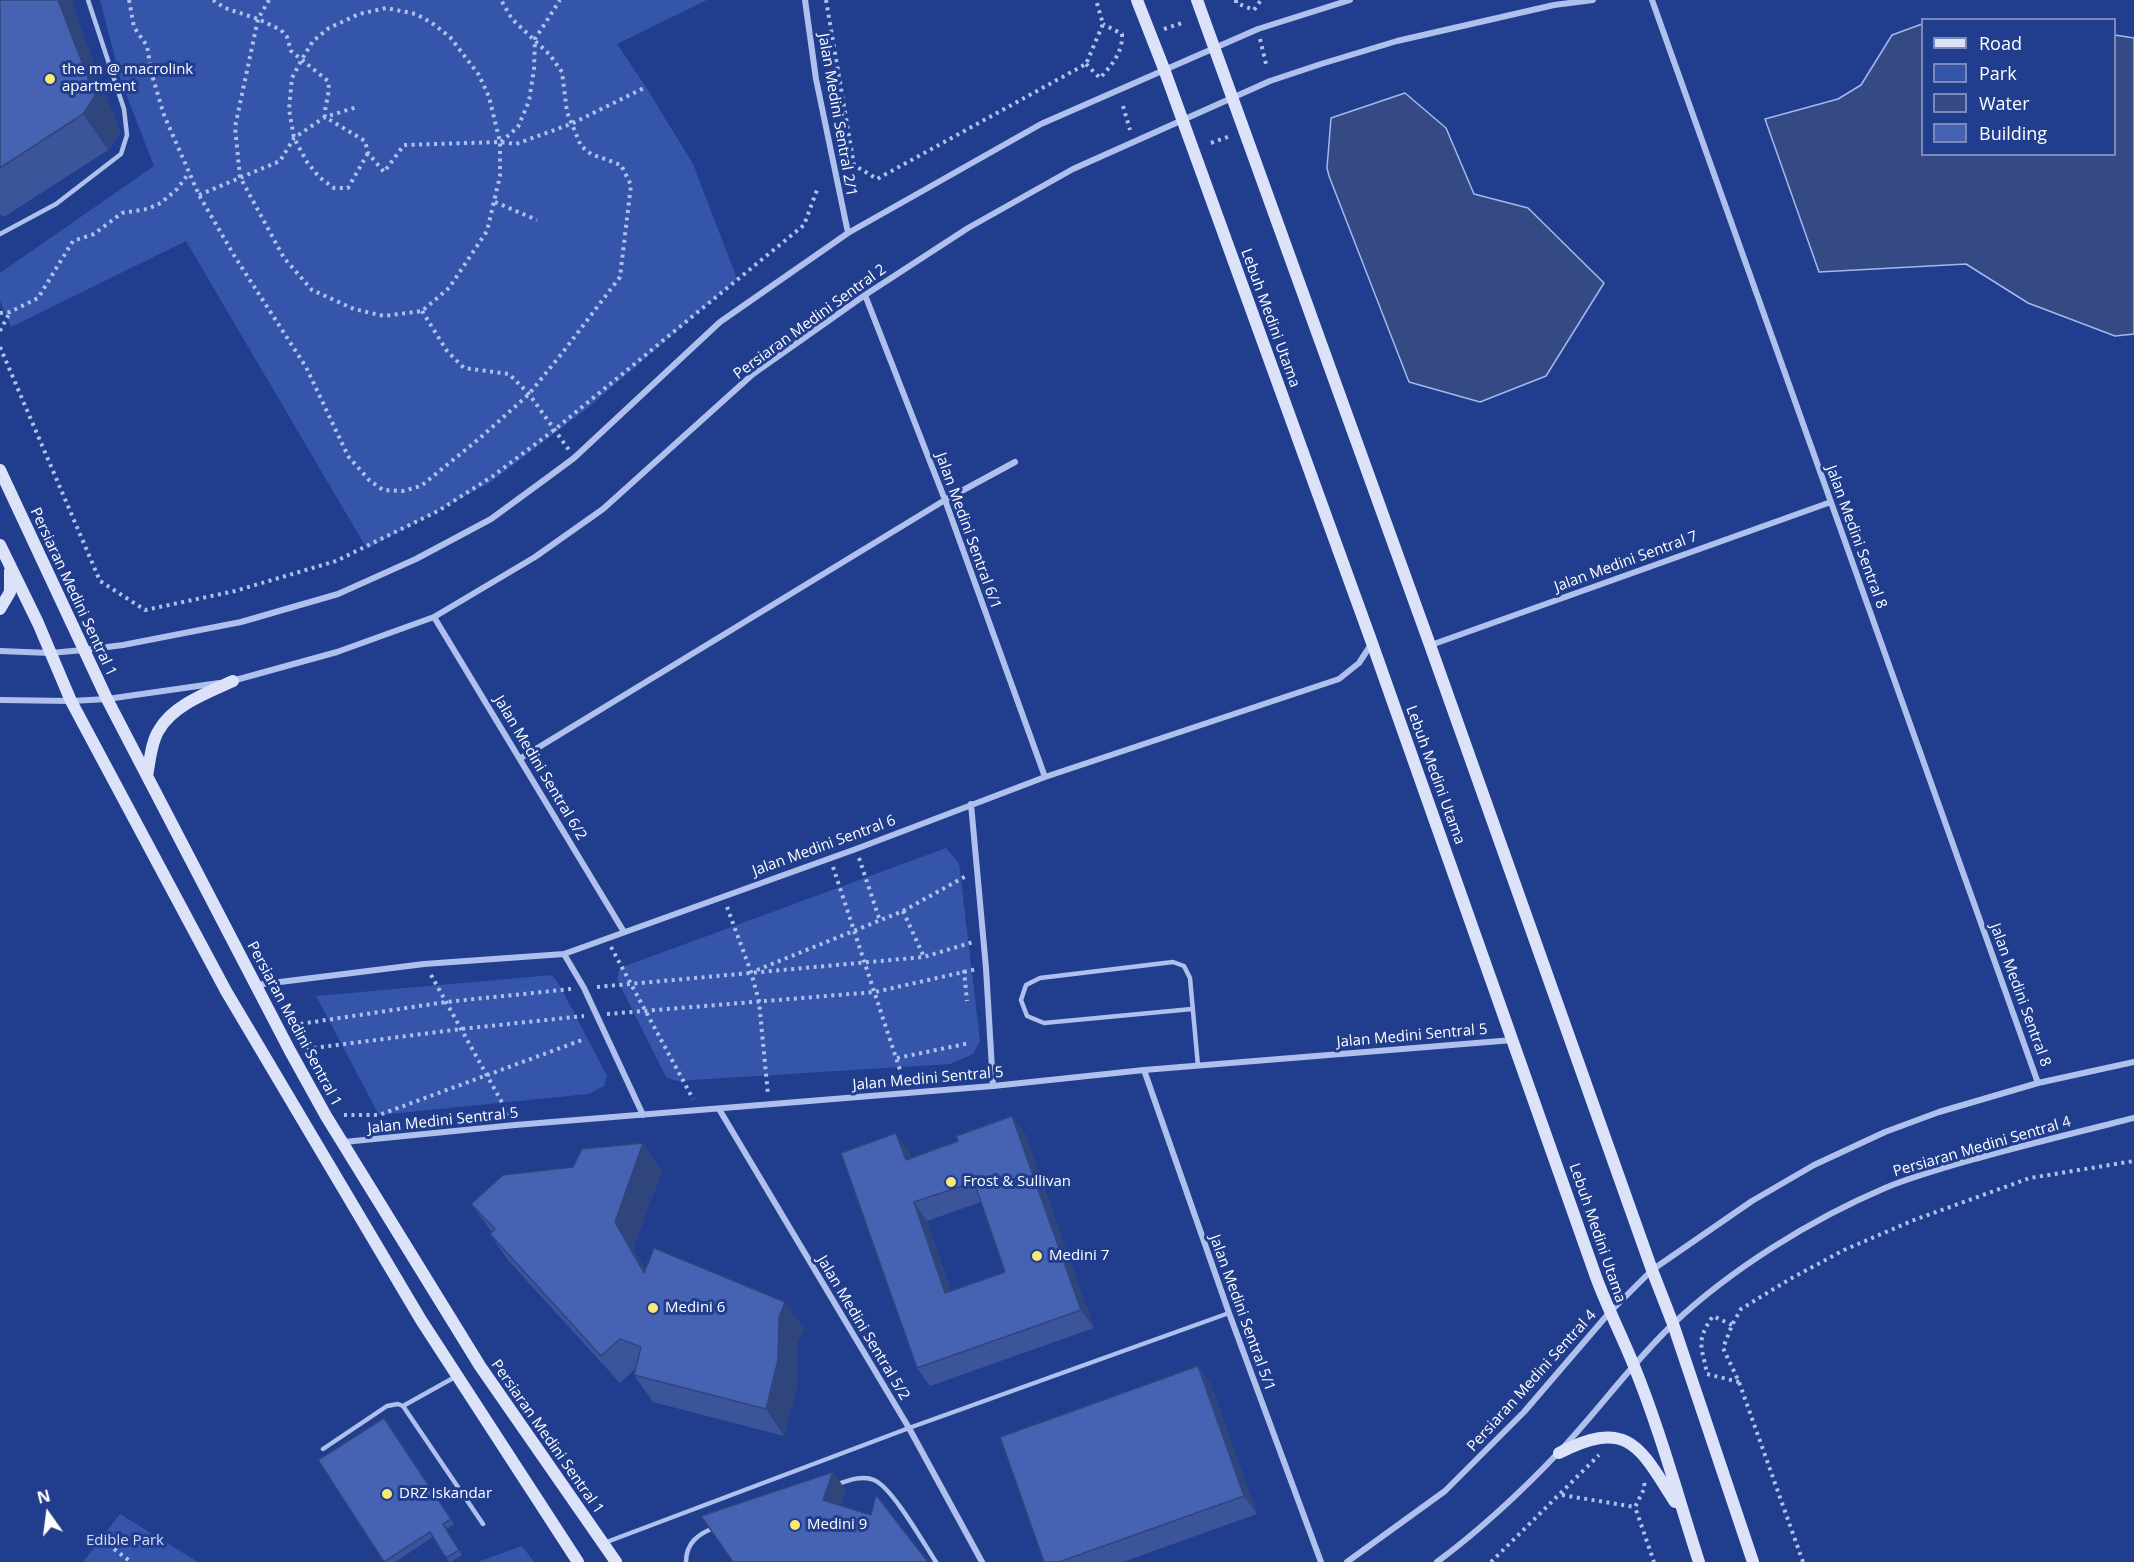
<!DOCTYPE html>
<style>
body{margin:0}
#map{position:relative;width:2134px;height:1562px;overflow:hidden;background:#213d8d;font-family:"Open Sans",sans-serif}
canvas{display:block}
.legend{position:absolute;left:1921px;top:18px;width:195px;height:138px;box-sizing:border-box;background:#213d8d;border:2px solid #7a8bbb;margin:0;padding:8px 10px;list-style:none;font-size:18px;color:#fff}
.legend li{display:flex;align-items:center;gap:12px;height:30px}
.legend b{width:30px;border:2px solid #7a8bbb}
.north{position:absolute;left:18px;top:1484px;width:60px;height:60px;-webkit-text-stroke:4px #213d8d;paint-order:stroke;rotate:346deg;font-size:16px;font-weight:700;line-height:24px;text-align:center;color:#fff}
.north::after{content:'';display:block;margin:auto;width:21px;height:27px;background:#fff;clip-path:polygon(50% 0,100% 100%,50% 72%,0 100%)}
</style>
<div id="map">
<canvas width="2134" height="1562"></canvas>
<ul class="legend">
<li><b style="height:8px;background:#dce3f9"></b>Road</li>
<li><b style="height:16px;background:#3555ab"></b>Park</li>
<li><b style="height:16px;background:#354985"></b>Water</li>
<li><b style="height:16px;background:#4663b3"></b>Building</li>
</ul>
<div class="north">N</div>
</div>
<script>
const c = document.querySelector('canvas').getContext('2d');
c.lineJoin = 'round';
function paint(path, color) { c.fillStyle = color; c.fill(path, 'evenodd'); }
function stroke(path, color, width, dash) { c.strokeStyle = color; c.lineWidth = width; c.lineCap = dash ? 'butt' : 'round'; c.setLineDash(dash || []); c.stroke(path); }
function drawText(font, color, halo, rows, align = 'center') {
  c.font = font + ' "Open Sans",sans-serif'; c.lineWidth = 6; c.setLineDash([]); c.textBaseline = 'middle'; c.strokeStyle = halo; c.fillStyle = color; for (const [text, x, y, turn = 0] of rows) {
    c.save(); c.translate(x, y); c.rotate((+turn || 0) * Math.PI / 180); c.textAlign = isNaN(turn) ? turn : align; if (halo) c.strokeText(text, 0, 0); c.fillText(text, 0, 0); c.restore();
  }
}
paint(new Path2D(`
 M100,0H707L617,44L646,87L693,164L737,279L589,407L491,482L367,549L186,241L11,327L0,301V273L154,166L121,81Z
 M946,848L959,863L980,1041L973,1054L950,1064L676,1081L666,1077L617,979L620,968Z
 M552,975L560,986L607,1076L604,1086L589,1094L379,1115L316,996Z
 M120,1514L198,1562H83Z
 M522,1546L534,1562H477Z`), '#3555ab');
const water = new Path2D(`
 M1922,24V154H2114L2115,35L2134,38V334L2115,336L2028,303L1966,264L1819,272L1765,119L1838,99L1861,85L1892,35Z
 M1405,93L1446,128L1474,194L1528,208L1604,283L1546,376L1480,402L1409,382L1329,176L1327,168L1331,118Z`);
paint(water, '#354985');
stroke(water, '#a4b9ed', 1.5);
stroke(new Path2D(`
 M129,0L134,27L147,46L152,75L164,115L199,195L235,257L306,367L348,456L369,480L383,490L403,491L421,486L480,438L529,394L563,352L620,277L631,185L621,165L591,154L581,146L567,112L562,72L550,55L512,19L501,0
 M213,0L225,8L258,19L281,30L287,37L291,51L328,81C331,93 324,105 325,117L365,141L368,153L384,172L404,145L500,142L516,144L571,124L646,87
 M269,0L258,19L235,127L240,177L284,258L312,290L354,309L384,316L422,311L449,288L487,231L500,176V142L489,97L479,75L450,37L432,23L416,14L386,8L359,14L329,28L313,41L302,59L292,78L289,109L294,138L307,162L319,177L334,188H348L368,153
 M826,0L854,165L877,179L1086,64L1103,24L1096,0
 M1236,0V3L1254,10L1261,0
 M1164,29L1185,22
 M1260,39L1267,68
 M1086,64L1100,78C1112,65 1123,52 1122,34L1103,24
 M1123,106L1130,130
 M501,142L518,127L529,101L534,69L535,39L560,0
 M1211,143L1230,136
 M199,195L280,161L294,138L325,117L357,107
 M495,202L537,220
 M422,311L447,351L464,368L509,374L529,394L569,450
 M0,313L10,312L38,298L73,241L94,234L122,213L147,209L161,203L177,189L189,173
 M0,331L10,312
 M0,347L100,581L145,610L235,591L336,561L438,511L493,476L554,430L804,225L817,190
 M859,858L880,921
 M833,867L904,1082
 M727,907L751,972L759,1001L768,1095
 M903,911L924,957
 M611,947L693,1099
 M757,970L903,911L966,876
 M964,970L967,1001
 M431,975L509,1115
 M597,987L924,957L973,942
 M607,1014L875,992L977,969
 M293,1025L446,1002L571,989
 M306,1049L461,1029L584,1016
 M897,1058L970,1043
 M344,1115H379L582,1040
 M1732,1325L1713,1316C1695,1342 1702,1346 1707,1374L1739,1382
 M1644,1483L1645,1487L1635,1507L1654,1562
 M1562,1495L1635,1507
 M114,1549L131,1562
 M1491,1562L1599,1455
 M1803,1562L1739,1382L1723,1348L1732,1325L1741,1309L1790,1279L1844,1250L1914,1220L2030,1178L2134,1161`), '#b0c0ec', 4, [3, 4.5]);
stroke(new Path2D(`
 M0,234L56,204L121,154L127,135L124,109L88,0
 M1192,1009L1044,1023L1027,1016L1021,1000L1026,985L1040,978L1173,962L1184,966L1190,978L1198,1066
 M403,1406L455,1377
 M323,1449L387,1406L398,1404L403,1406L483,1524
 M838,1484C849,1480 863,1475 874,1480C892,1487 924,1544 936,1562
 M604,1543L909,1428L1229,1313
 M686,1562C686,1543 698,1534 714,1528`), '#b0c0ec', 4.5);
stroke(new Path2D(`
 M805,0L816,79L848,233
 M1652,0L2038,1083
 M865,295L945,500L1045,777
 M434,617L624,932
 M1431,645L1831,502
 M0,651L50,653L84,650L123,645L241,622L338,594L416,559L491,519L547,478L574,458L720,322L848,233L1041,124L1258,29L1350,0
 M232,681L337,652L434,617L535,557L603,509L753,374L865,295L968,228L1073,169L1270,81L1321,64L1397,41L1554,5L1593,0
 M0,700L71,701L107,699L219,683
 M521,758L945,500L1015,462
 M971,804L986,968L993,1086
 M564,954L584,988L643,1115
 M256,985L424,964L564,954L856,849L1045,777L1339,679L1359,663L1372,643
 M1144,1070L1229,1313L1321,1562
 M719,1109L909,1428L982,1562
 M344,1142L515,1125L993,1086L1144,1070L1513,1040
 M1347,1562L1445,1491L1524,1412L1609,1313L1652,1270L1752,1201L1814,1165L1885,1132L1939,1112L2038,1083L2134,1062
 M1437,1562C1480,1530 1521,1492 1558,1453C1598,1411 1631,1364 1673,1324C1731,1269 1812,1219 1885,1188C1919,1174 1954,1165 1989,1155C2037,1142 2086,1130 2134,1118`), '#b0c0ec', 6);
stroke(new Path2D(`
 M1137,0L1164,69L1372,643L1596,1277C1607,1307 1622,1336 1634,1366C1660,1430 1678,1497 1699,1562
 M1197,0L1430,645L1652,1270L1673,1324L1753,1562
 M0,470L107,699L290,1051L326,1116L480,1366L616,1562
 M0,545L38,623L71,701L226,991L421,1320L578,1562
 M0,609L10,592V571
 M147,776C150,761 151,742 159,730C173,705 209,692 233,681
 M1559,1453C1629,1417 1640,1448 1675,1502`), '#dce3f9', 12);
paint(new Path2D(`
 M0,0L80,26L120,132L108,150L4,217L0,214Z
 M1012,1116L1025,1134L1094,1328L930,1386L917,1368L909,1151L911,1158L958,1141ZM981,1202L1005,1272L951,1291L927,1221Z
 M573,1167L662,1170L633,1248L645,1269L804,1329L797,1344V1387L784,1436L653,1402L634,1375L636,1368L620,1383L508,1260L490,1234L492,1232L471,1204Z
 M1198,1366L1211,1385L1257,1514L1123,1562H1044Z
 M384,1418L454,1524L446,1529L462,1555L451,1562H449L433,1537L395,1562H384Z`), '#3c559a');
paint(new Path2D(`
 M58,0H73L80,26L120,132L108,150L83,114Z
 M1012,1116L1025,1134L1094,1328L1081,1310Z
 M896,1133L909,1151L919,1178L906,1160Z
 M643,1143L662,1170L633,1248L663,1300L644,1273L615,1222Z
 M914,1202L927,1221L958,1311L945,1293Z
 M785,1302L804,1329L797,1344V1387L784,1436L766,1409L779,1317Z
 M1198,1366L1211,1385L1257,1514L1244,1496Z
 M833,1472L846,1490L836,1518L823,1500Z`), '#31457d');
const building = new Path2D(`
 M0,0H58L95,96L83,114L0,168Z
 M1012,1116L1081,1310L917,1368L841,1153L896,1133L906,1160L958,1141L956,1136ZM974,1182L1005,1272L945,1293L914,1202Z
 M643,1143L615,1222L644,1273L654,1248L785,1302L779,1317L778,1360L766,1409L634,1375L641,1347L620,1339L601,1356L490,1234L495,1229L471,1204L503,1175L573,1167L582,1149Z
 M1198,1366L1244,1496L1059,1562H1044L1000,1437Z
 M384,1418L451,1519L443,1524L459,1550L446,1558L430,1532L384,1562L318,1460Z
 M833,1472L823,1500L871,1515L876,1495L928,1562H733L701,1516Z`);
paint(building, '#4663b3');
stroke(building, '#31457d', 1.5);
for (const [x, y, r, color] of [
 [50,79,6,"#f8e972"],
 [951,1182,6,"#f8e972"],
 [1037,1256,6,"#f8e972"],
 [653,1308,6,"#f8e972"],
 [387,1494,6,"#f8e972"],
 [795,1525,6,"#f8e972"]
]) { const dot = new Path2D(); dot.arc(x, y, r, 0, 2 * Math.PI); c.fillStyle = color; c.fill(dot); stroke(dot, '#213d8d', 2); }
drawText('15px', '#fff', '#213d8d', [
 ["the m @ macrolink",62,70],
 ["apartment",62,87],
 ["Frost & Sullivan",963,1182],
 ["Medini 7",1049,1256],
 ["Medini 6",665,1308],
 ["DRZ Iskandar",399,1494],
 ["Medini 9",807,1525]
], 'left');
drawText('15px', '#fff', '#213d8d', [
 ["Jalan Medini Sentral 2/1",837,115,80],
 ["Lebuh Medini Utama",1270,318,70],
 ["Persiaran Medini Sentral 2",810,322,-36],
 ["Jalan Medini Sentral 6/1",968,531,70],
 ["Jalan Medini Sentral 8",1856,537,70],
 ["Jalan Medini Sentral 7",1626,562,-20],
 ["Persiaran Medini Sentral 1",73,592,65],
 ["Jalan Medini Sentral 6/2",540,768,59],
 ["Lebuh Medini Utama",1435,775,70],
 ["Jalan Medini Sentral 6",824,846,-20],
 ["Jalan Medini Sentral 8",2020,995,70],
 ["Persiaran Medini Sentral 1",294,1024,62],
 ["Jalan Medini Sentral 5",1412,1036,-5],
 ["Jalan Medini Sentral 5",928,1079,-5],
 ["Jalan Medini Sentral 5",443,1121,-6],
 ["Persiaran Medini Sentral 4",1982,1147,-16],
 ["Lebuh Medini Utama",1597,1233,71],
 ["Jalan Medini Sentral 5/1",1242,1313,70],
 ["Jalan Medini Sentral 5/2",863,1328,59],
 ["Persiaran Medini Sentral 4",1532,1381,-48],
 ["Persiaran Medini Sentral 1",547,1437,55]
]);
drawText('15px', '#d5dff9', '#213d8d', [
 ["Edible Park",125,1541]
]);
</script>
